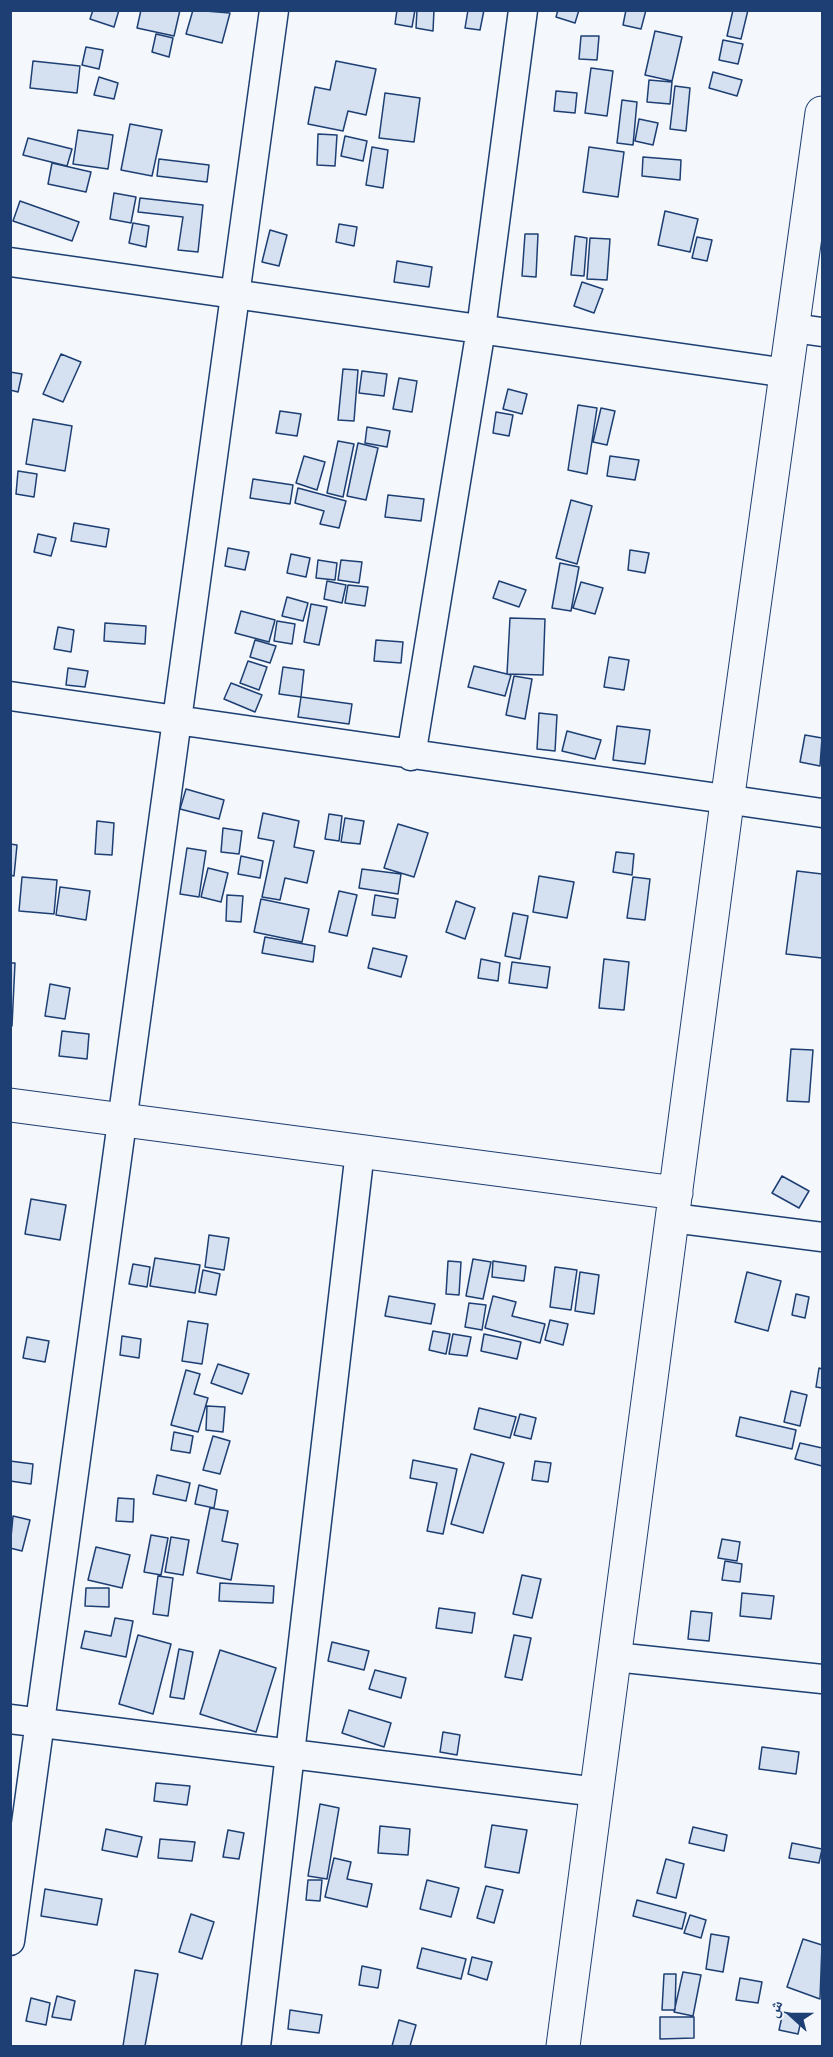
<!DOCTYPE html>
<meta charset="utf-8">
<style>
body{margin:0}
#map{position:relative;width:833px;height:2057px;overflow:hidden;background:#f4f7fb;font-family:Manrope,"Noto Naskh Arabic",sans-serif}
canvas{display:block}
.frame{position:absolute;inset:0;border:12px solid #1d3f73;pointer-events:none}
.north{position:absolute;left:761px;top:1985px;width:60px;height:60px;-webkit-text-stroke:4px #f4f7fb;paint-order:stroke;rotate:291deg;font-size:16px;font-weight:700;line-height:24px;text-align:center;color:#1d3f73}
.north::after{content:'';display:block;margin:auto;width:21px;height:27px;background:#1d3f73;clip-path:polygon(50% 0,100% 100%,50% 72%,0 100%)}
</style>
<div id="map">
<canvas width="833" height="2057"></canvas>
<div class="frame"></div>
<div class="north">ش</div>
</div>
<script>
const c = document.querySelector('canvas').getContext('2d');
c.lineJoin = 'round';
function paint(path, color) { c.fillStyle = color; c.fill(path, 'evenodd'); }
function stroke(path, color, width, dash) { c.strokeStyle = color; c.lineWidth = width; c.lineCap = dash ? 'butt' : 'round'; c.setLineDash(dash || []); c.stroke(path); }
const building = new Path2D(`
 M93,10H119L114,27L90,19Z
 M141,10H180L174,36L137,28Z
 M193,10L230,13L222,43L186,34Z
 M397,10H415L412,27L395,24Z
 M417,10H434L433,31L416,28Z
 M468,10H484L480,30L465,28Z
 M558,10H579L575,23L556,17Z
 M626,10H646L641,29L623,25Z
 M733,10H748L741,39L727,36Z
 M655,31L682,37L672,81L645,75Z
 M156,34L173,38L169,57L152,52Z
 M581,36H599L597,60L579,59Z
 M723,40L743,44L738,64L719,60Z
 M86,47L103,50L99,69L82,65Z
 M33,61L80,66L77,93L30,88Z
 M336,61L376,69L366,115L348,111L343,131L308,124L315,87L330,90Z
 M591,68L613,71L607,116L585,113Z
 M713,72L742,80L737,96L709,88Z
 M99,77L118,83L114,99L94,95Z
 M649,80L672,82L670,104L647,102Z
 M675,86L690,88L686,131L670,129Z
 M556,91L577,93L575,113L554,111Z
 M385,93L420,98L414,142L379,138Z
 M622,100L637,102L633,145L617,143Z
 M639,119L658,123L653,145L635,141Z
 M130,124L162,130L152,176L121,170Z
 M78,130L113,135L108,169L73,164Z
 M318,134L337,135L335,166L317,165Z
 M345,136L367,141L363,161L341,156Z
 M28,138L72,149L67,166L23,155Z
 M372,147L388,150L383,188L366,185Z
 M589,147L624,152L618,197L583,192Z
 M643,157L681,160L680,180L642,176Z
 M159,159L209,165L207,182L157,176Z
 M52,163L91,172L86,192L48,184Z
 M114,193L136,197L131,223L110,219Z
 M140,198L203,205L198,252L178,250L183,217L138,212Z
 M20,201L79,222L72,241L13,221Z
 M665,211L698,219L690,252L658,245Z
 M133,223L149,226L146,247L129,243Z
 M339,224L357,227L354,246L336,242Z
 M270,230L287,235L279,266L262,262Z
 M525,234H538L536,277L522,276Z
 M575,236L587,238L584,276L571,275Z
 M697,237L712,240L707,261L692,258Z
 M590,238L610,239L607,280L587,279Z
 M397,261L432,267L429,287L394,282Z
 M582,282L603,289L594,313L574,306Z
 M61,354L81,362L63,402L43,394Z
 M343,369L358,370L354,421L338,420Z
 M362,371L387,374L384,396L359,393Z
 M10,372L22,374L18,392L10,390Z
 M399,378L417,381L412,412L393,409Z
 M508,389L527,394L522,414L503,409Z
 M578,405L597,408L587,474L568,470Z
 M601,408L615,411L607,445L593,442Z
 M280,411L301,414L297,436L276,433Z
 M496,412L513,415L509,436L493,433Z
 M33,419L72,426L65,471L26,464Z
 M367,427L390,431L387,447L365,443Z
 M338,441L354,444L343,497L327,493Z
 M358,443L378,448L366,500L347,496Z
 M304,456L325,462L317,490L296,483Z
 M610,456L639,460L635,480L607,476Z
 M18,471L37,474L34,497L16,494Z
 M253,479L293,485L290,504L250,498Z
 M298,488L346,501L339,528L320,524L324,511L295,503Z
 M388,495L424,499L421,521L385,517Z
 M571,500L592,506L577,564L556,558Z
 M74,523L109,529L106,547L71,541Z
 M38,534L56,538L51,556L34,552Z
 M228,548L249,552L245,570L225,566Z
 M630,550L649,553L645,573L628,570Z
 M291,554L310,558L306,577L287,573Z
 M318,560L337,563L335,580L316,578Z
 M341,560L362,562L359,583L338,580Z
 M560,563L579,567L571,611L552,608Z
 M327,581L346,585L342,603L324,599Z
 M499,581L526,590L519,607L493,598Z
 M581,582L603,588L595,614L573,608Z
 M348,585L368,587L365,606L345,603Z
 M287,597L308,603L303,621L282,616Z
 M311,604L327,607L319,645L304,642Z
 M241,611L275,620L269,642L235,633Z
 M510,618L545,619L543,675L507,674Z
 M277,621L295,624L292,644L274,641Z
 M105,623L146,626L145,644L104,641Z
 M58,627L74,630L71,652L54,649Z
 M255,640L276,646L270,663L250,657Z
 M376,640L403,642L401,663L374,661Z
 M609,657L629,660L624,690L604,687Z
 M248,661L267,667L259,690L240,683Z
 M474,666L511,675L505,696L468,687Z
 M283,667L304,670L301,697L279,694Z
 M68,668L88,671L85,687L66,685Z
 M514,676L532,679L525,719L506,715Z
 M231,683L262,695L255,712L224,699Z
 M301,697L352,704L349,724L298,717Z
 M539,713L557,715L555,751L537,749Z
 M617,726L650,730L645,764L613,760Z
 M567,731L601,740L595,759L562,751Z
 M805,735L822,738L820,766L800,762Z
 M186,789L224,800L219,819L180,809Z
 M263,813L299,821L294,847L314,851L307,883L285,878L280,900L262,897L274,841L258,838Z
 M329,814L342,816L339,841L325,839Z
 M345,818L364,821L360,844L341,842Z
 M97,821L114,823L112,855L95,854Z
 M398,824L428,833L414,877L384,868Z
 M223,828L242,831L239,854L221,852Z
 M10,844L17,845L14,876L10,875Z
 M187,848L206,851L199,897L180,894Z
 M616,852L634,854L632,875L613,872Z
 M241,856L263,861L260,878L238,874Z
 M208,868L228,873L221,902L201,897Z
 M362,869L401,874L398,894L359,888Z
 M797,871L822,874V958L786,954Z
 M539,876L574,882L567,918L533,912Z
 M22,877L57,880L54,914L19,911Z
 M633,877L650,879L645,920L627,918Z
 M60,887L90,891L86,920L56,915Z
 M339,891L357,895L347,936L329,932Z
 M227,895L243,896L241,922L226,921Z
 M375,895L398,899L395,918L372,915Z
 M261,899L309,909L302,942L254,932Z
 M456,901L475,908L465,939L446,932Z
 M513,913L528,916L520,959L505,956Z
 M265,937L315,946L313,962L262,953Z
 M373,948L407,956L401,977L368,968Z
 M481,959L500,963L498,981L478,978Z
 M604,959L629,962L624,1010L599,1008Z
 M512,962L550,967L547,988L509,983Z
 M10,963H15L12,1026H10Z
 M50,984L70,988L65,1019L45,1016Z
 M62,1031L89,1034L87,1059L59,1056Z
 M791,1049L813,1050L809,1102L787,1101Z
 M782,1176L809,1191L799,1208L772,1193Z
 M31,1199L66,1205L60,1240L25,1234Z
 M209,1235L229,1238L224,1270L205,1267Z
 M155,1258L200,1265L195,1293L150,1286Z
 M473,1259L491,1262L483,1299L466,1296Z
 M448,1261L461,1262L459,1295L446,1294Z
 M493,1261L526,1266L524,1281L492,1277Z
 M133,1264L150,1267L147,1287L129,1284Z
 M555,1267L577,1270L571,1310L550,1307Z
 M203,1270L220,1274L216,1295L199,1292Z
 M580,1272L599,1275L594,1314L575,1311Z
 M747,1272L781,1281L768,1331L735,1322Z
 M796,1294L809,1297L805,1318L792,1315Z
 M389,1296L435,1304L431,1324L385,1316Z
 M493,1296L516,1302L512,1316L545,1324L540,1343L485,1328Z
 M469,1303L486,1305L482,1330L465,1327Z
 M550,1320L568,1324L563,1345L545,1340Z
 M188,1321L208,1324L202,1364L182,1361Z
 M433,1331L450,1334L446,1354L429,1350Z
 M453,1334L471,1337L467,1356L449,1354Z
 M484,1334L521,1342L517,1359L481,1351Z
 M122,1336L141,1339L139,1358L120,1355Z
 M27,1337L49,1341L45,1362L23,1358Z
 M218,1364L249,1374L242,1394L211,1383Z
 M819,1368L822,1369V1388L816,1387Z
 M186,1370L200,1374L194,1394L208,1398L198,1432L171,1425Z
 M791,1391L807,1395L800,1426L784,1422Z
 M207,1406L225,1407L223,1432L206,1430Z
 M479,1408L516,1417L510,1438L474,1429Z
 M520,1414L536,1418L531,1439L514,1435Z
 M740,1417L796,1430L792,1449L736,1436Z
 M174,1432L193,1436L190,1453L171,1450Z
 M213,1436L230,1441L220,1474L203,1470Z
 M800,1443L822,1448V1466L795,1459Z
 M471,1454L504,1463L483,1533L451,1524Z
 M413,1460L457,1469L443,1534L427,1531L437,1483L410,1478Z
 M10,1461L33,1464L31,1484L10,1481Z
 M535,1461L551,1463L548,1482L532,1480Z
 M157,1475L190,1483L186,1501L153,1494Z
 M199,1485L217,1490L214,1508L195,1504Z
 M118,1498L134,1499L133,1522L116,1521Z
 M210,1508L228,1511L222,1541L238,1544L231,1580L197,1573Z
 M13,1516L30,1520L22,1551L10,1548Z
 M151,1535L168,1538L161,1575L144,1572Z
 M171,1537L189,1540L183,1575L165,1572Z
 M722,1539L740,1542L737,1561L718,1558Z
 M96,1547L130,1555L122,1588L88,1580Z
 M725,1561L742,1564L740,1582L722,1580Z
 M522,1575L541,1579L532,1618L513,1614Z
 M158,1576L173,1578L168,1616L153,1614Z
 M220,1583L274,1586L273,1603L219,1601Z
 M86,1588H109V1607L85,1606Z
 M742,1593L774,1596L771,1619L740,1616Z
 M439,1608L475,1613L472,1633L436,1628Z
 M691,1611L712,1613L709,1641L688,1639Z
 M115,1618L133,1621L126,1657L81,1648L85,1631L111,1636Z
 M138,1635L171,1644L153,1714L119,1704Z
 M514,1635L531,1638L522,1680L505,1677Z
 M332,1642L369,1651L364,1670L328,1661Z
 M179,1649L193,1652L184,1699L170,1697Z
 M220,1650L276,1668L256,1732L200,1714Z
 M375,1670L406,1678L401,1698L369,1689Z
 M349,1710L391,1723L384,1747L342,1733Z
 M443,1732L460,1735L457,1755L440,1752Z
 M762,1747L799,1752L796,1774L759,1769Z
 M156,1783L190,1786L187,1805L154,1801Z
 M320,1804L339,1808L327,1879L308,1876Z
 M492,1825L527,1830L519,1873L485,1867Z
 M380,1826L410,1829L408,1855L378,1853Z
 M693,1827L727,1835L724,1851L689,1843Z
 M106,1829L142,1837L137,1857L102,1850Z
 M228,1830L244,1833L239,1859L223,1857Z
 M160,1839L195,1842L192,1861L158,1858Z
 M792,1843L822,1849L819,1863L789,1858Z
 M334,1858L351,1862L347,1879L372,1884L367,1907L325,1897Z
 M666,1859L684,1864L676,1898L657,1893Z
 M308,1880H322L320,1901L306,1900Z
 M427,1880L459,1888L451,1917L420,1909Z
 M486,1886L503,1890L494,1923L477,1918Z
 M45,1889L102,1899L97,1925L41,1916Z
 M637,1900L686,1913L682,1929L633,1916Z
 M191,1914L214,1922L202,1959L179,1952Z
 M690,1915L706,1920L701,1938L684,1933Z
 M711,1934L729,1937L723,1972L706,1969Z
 M803,1939L822,1945L820,1999L787,1987Z
 M422,1948L466,1959L461,1979L417,1968Z
 M472,1957L492,1962L487,1980L468,1974Z
 M362,1966L381,1970L378,1988L359,1985Z
 M135,1970L158,1974L145,2046H123Z
 M683,1972L701,1975L693,2016L674,2012Z
 M664,1974H676L675,2010H662Z
 M740,1978L762,1982L758,2003L736,2000Z
 M57,1996L75,2001L71,2020L52,2017Z
 M31,1998L50,2003L46,2025L26,2021Z
 M290,2010L322,2015L319,2033L288,2029Z
 M783,2012L802,2016L798,2034L779,2030Z
 M660,2017H694V2038L660,2039Z
 M399,2020L416,2025L410,2046H392Z`);
paint(building, '#d5e0f0');
stroke(building, '#1d3f73', 1.5);
const street = new Path2D(`
 M10,262L787,373
 M793,328L822,332
 M10,696L822,813
 M411,756L481,329L523,10
 M673,1218L822,1237
 M615,1657L822,1679
 M10,1719L597,1792
 M10,1941L274,10
 M256,2046L360,1151`);
const secondary = new Path2D(`
 M10,1105L676,1193
 M563,2046L727,802L822,113`);
stroke(street, '#1d3f73', 31);
stroke(secondary, '#1d3f73', 35);
stroke(street, '#f4f7fb', 28);
stroke(secondary, '#f4f7fb', 33);
</script>
